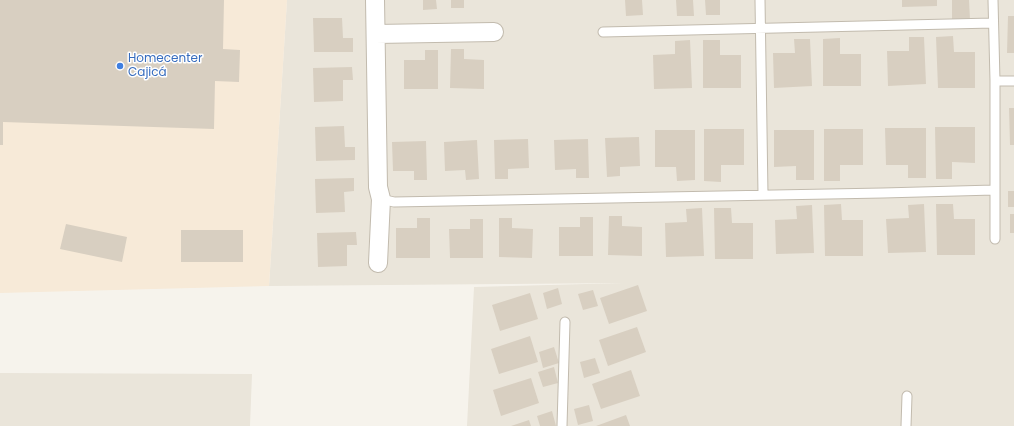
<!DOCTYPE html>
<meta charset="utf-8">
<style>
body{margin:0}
canvas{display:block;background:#f6f3ec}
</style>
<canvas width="1014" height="426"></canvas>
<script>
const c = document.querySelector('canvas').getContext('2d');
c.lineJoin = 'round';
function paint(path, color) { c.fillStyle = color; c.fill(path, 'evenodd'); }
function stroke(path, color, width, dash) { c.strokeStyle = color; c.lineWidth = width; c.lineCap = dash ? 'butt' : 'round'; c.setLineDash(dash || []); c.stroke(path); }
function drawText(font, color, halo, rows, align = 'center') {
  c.font = font + ' Poppins,sans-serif'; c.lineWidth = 3; c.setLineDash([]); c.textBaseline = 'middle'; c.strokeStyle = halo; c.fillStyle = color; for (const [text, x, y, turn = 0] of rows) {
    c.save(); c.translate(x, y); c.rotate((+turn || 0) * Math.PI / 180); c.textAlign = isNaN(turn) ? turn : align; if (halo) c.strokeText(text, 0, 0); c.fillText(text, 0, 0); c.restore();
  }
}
paint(new Path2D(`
 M287,0H1014V426H467L474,287L624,283L269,286Z
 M0,373L252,374L250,426H0Z`), '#eae5da');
paint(new Path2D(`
 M0,0H287L269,286L0,293Z`), '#f7ead8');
paint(new Path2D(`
 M0,0H224L223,49L240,50L239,82L215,81L214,129L3,122V145H0Z
 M423,0H436L437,9L423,10Z
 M451,0H464V8H451Z
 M625,0H642L643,15L626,16Z
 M676,0H693L694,16H677Z
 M705,0H720V15H706Z
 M902,0H937V6L902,7Z
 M952,0H969L970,20H952Z
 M1008,16H1014V53H1007Z
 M313,18H342L343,38H353V52H314Z
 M953,36L954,52H975V88H938L936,37Z
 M909,37H924L926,84L888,86L887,51H909Z
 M840,38V54H861V86H823V39Z
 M794,39H810L812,86L774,88L773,53H795Z
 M690,40L692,88L654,89L653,55L675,54V41Z
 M703,40H720V55H741V88H703Z
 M451,49H464V59L484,60V89L450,88Z
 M425,50H438V89H404V60H425Z
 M352,67L353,80H343V101L314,102L313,68Z
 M1009,108H1014V145H1010Z
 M344,126L345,147H355V160L316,161L315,127Z
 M935,127H975V163L952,162V179H936Z
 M885,128H926V178H908V165H886Z
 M704,129H744V165H721V182L704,181Z
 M824,129H863V165H840V181H824Z
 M655,130H695V180L677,181L676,167H655Z
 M774,130H814V180H796V166L774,167Z
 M639,137L640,166L620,167V176L607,177L605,138Z
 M528,139L529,168L508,169V179H495L494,140Z
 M588,139L589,178H576V169L555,170L554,140Z
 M477,140L479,179L466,180L465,170L445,171L444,142Z
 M426,141L427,180H414V171H393L392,142Z
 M354,178V191L344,192L345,212L316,213L315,179Z
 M1008,191H1014V207H1008Z
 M841,204L842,220H863V256H825L824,205Z
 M924,204L926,252L888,253L886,219L909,218L908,205Z
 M936,204H953L954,219H975V255H937Z
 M812,205L814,253L776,254L775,220L797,219L796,206Z
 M702,208L704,256L666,257L665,223L687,222L686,209Z
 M714,208H731L732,223H753V259H715Z
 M1010,214H1014V233H1010Z
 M609,216H622V226L642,227V256L608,255Z
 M580,217H593V256H559V227H580Z
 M417,218H430V258H396V228H417Z
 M499,218H512V228L533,229L532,258L499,257Z
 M470,219H483V258H450L449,229H470Z
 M66,224L127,237L122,262L60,249Z
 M181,230H243V262H181Z
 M356,232L357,245H347V266L318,267L317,233Z
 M638,285L647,311L609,324L600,298Z
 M558,288L562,304L547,309L543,293Z
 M593,290L598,306L583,310L578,294Z
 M530,293L538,319L500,331L492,305Z
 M637,327L646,352L608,366L599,340Z
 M530,336L538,362L499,374L491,349Z
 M554,347L559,363L543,368L539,352Z
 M595,358L600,373L584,378L580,362Z
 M554,367L558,383L543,387L538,372Z
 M631,370L640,396L601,409L592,384Z
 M531,378L539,403L501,416L493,390Z
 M589,405L593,421L578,425L574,409Z
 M552,411L556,426H540L537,416Z
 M626,415L630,426H596Z
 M529,420L531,426H511Z`), '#d8cfc1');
const service = new Path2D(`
 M760,0L763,194
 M993,0L995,81V239
 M603,32L993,23
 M995,81H1014
 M381,199L394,202L883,193L994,190
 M562,426L565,322
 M906,426L907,396`);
const minor = new Path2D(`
 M375,0L378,187L381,199L378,263
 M376,34L494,32`);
stroke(service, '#c2bbae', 11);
stroke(minor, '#c2bbae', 20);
stroke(service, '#fff', 9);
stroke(minor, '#fff', 18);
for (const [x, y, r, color] of [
 [120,66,4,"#3f7fe0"]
]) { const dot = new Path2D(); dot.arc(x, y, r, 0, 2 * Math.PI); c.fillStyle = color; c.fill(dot); stroke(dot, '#fff', 1.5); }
drawText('12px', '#366cbe', '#fff', [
 ["Homecenter",128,59],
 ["Cajicá",128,73]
], 'left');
</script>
